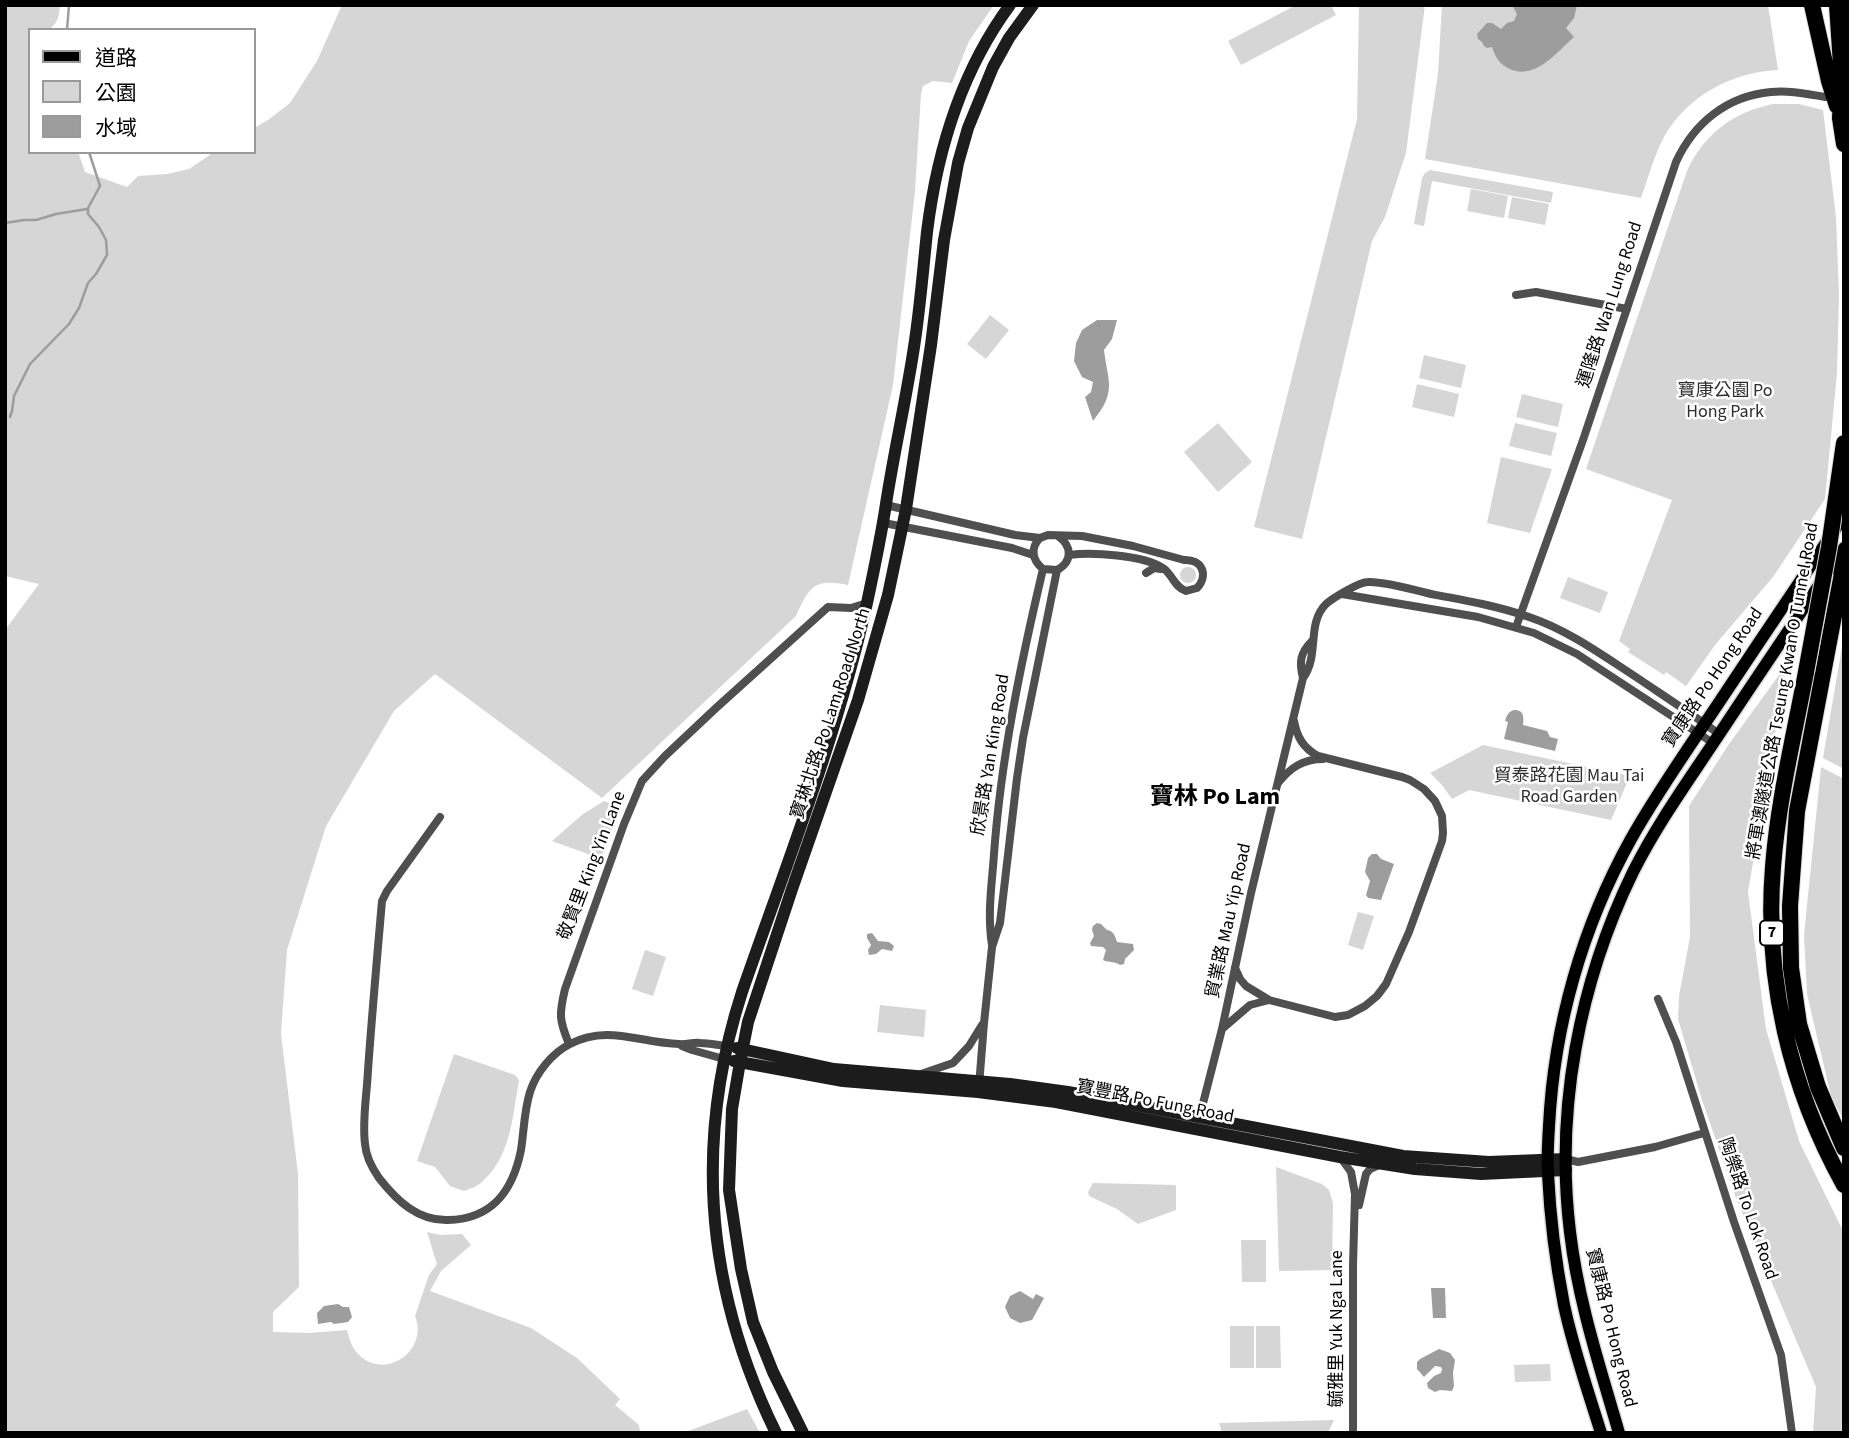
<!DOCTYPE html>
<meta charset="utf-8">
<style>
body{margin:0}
#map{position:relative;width:1849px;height:1438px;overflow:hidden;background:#fff;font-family:"Source Sans 3","Noto Sans TC",sans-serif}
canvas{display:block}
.frame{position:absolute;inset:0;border:7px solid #000;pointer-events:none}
.legend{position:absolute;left:28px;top:28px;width:228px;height:126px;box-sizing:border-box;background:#fff;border:2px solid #999;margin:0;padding:9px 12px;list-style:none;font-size:21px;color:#000}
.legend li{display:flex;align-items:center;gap:14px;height:35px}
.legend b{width:35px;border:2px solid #999}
</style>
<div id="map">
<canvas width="1849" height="1438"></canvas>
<div class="frame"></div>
<ul class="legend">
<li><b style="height:9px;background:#000"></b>道路</li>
<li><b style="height:19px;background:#d6d6d6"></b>公園</li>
<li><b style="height:19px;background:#9d9d9d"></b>水域</li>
</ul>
</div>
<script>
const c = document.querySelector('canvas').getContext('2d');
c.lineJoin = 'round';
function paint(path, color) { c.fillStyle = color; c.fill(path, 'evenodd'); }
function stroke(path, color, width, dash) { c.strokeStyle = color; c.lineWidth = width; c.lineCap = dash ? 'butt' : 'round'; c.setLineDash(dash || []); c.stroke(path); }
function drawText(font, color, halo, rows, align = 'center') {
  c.font = font + ' "Source Sans 3","Noto Sans TC",sans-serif'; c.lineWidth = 5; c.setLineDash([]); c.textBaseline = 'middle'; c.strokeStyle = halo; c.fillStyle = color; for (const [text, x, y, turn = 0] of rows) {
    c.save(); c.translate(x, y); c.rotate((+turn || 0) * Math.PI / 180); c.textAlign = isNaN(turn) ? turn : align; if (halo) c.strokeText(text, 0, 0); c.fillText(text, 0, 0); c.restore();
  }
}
paint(new Path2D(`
 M5,5H60C59,17 58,22 49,30H30V152H78L85,172L127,187L138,176L167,174L189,169L214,152H254V128L268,120L290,103L317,61L342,5H994L969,41L952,83L933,81L923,86L921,94L915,191L893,385L848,585C814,578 809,587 796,616L602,798L435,674L394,711L326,826L287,950L281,1034L298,1174L299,1287L273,1312V1332L309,1333L347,1330C349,1339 352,1348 359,1355C386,1381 429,1350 415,1316L429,1275L437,1264L427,1232L440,1235L462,1234L471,1245L441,1271L430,1291L531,1328L577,1358L620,1399L615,1405L639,1425L640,1433H5V630L39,584L5,576Z
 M1296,5H1331L1336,15L1241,65L1228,41Z
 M1359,5H1425L1406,153L1385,217L1372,241L1302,539L1254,527L1357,119Z
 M1442,5H1768L1778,70C1732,72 1687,96 1664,137C1654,156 1648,178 1641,198L1425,159L1438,74Z
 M1773,104H1799L1823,110L1836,217L1839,295L1837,373L1825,499L1773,577L1715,645L1686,686L1666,672L1664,675L1628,652L1630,649L1619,641L1672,500L1586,469L1687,171C1704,134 1733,112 1773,104Z
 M1430,170L1553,192L1551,203L1432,181L1424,226L1414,224L1422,178L1425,173Z
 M1471,189L1508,196L1504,218L1467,211Z
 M1512,197L1549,204L1545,225L1508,218Z
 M990,315L1009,330L986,359L967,344Z
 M1424,355L1466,365L1461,388L1419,378Z
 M1417,384L1459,394L1454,417L1412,407Z
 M1522,394L1563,404L1558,427L1516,417Z
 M1218,423L1252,462L1218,492L1184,452Z
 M1515,423L1557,433L1551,456L1509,446Z
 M1501,457L1552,469L1530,533L1487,523Z
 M1180 575a8 8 0 1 1 16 0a8 8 0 1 1-16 0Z
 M1568,577L1608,592L1600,613L1560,598Z
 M1844,635V769L1823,758Z
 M1787,664L1748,892L1766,1029L1799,1141L1844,1233V1433H1813L1816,1387L1736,1198L1702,1100L1678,1019L1679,996L1690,937L1689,806L1729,744Z
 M1483,745L1630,776L1611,820L1469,790L1452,799L1442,785L1430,773Z
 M1821,767L1844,779V1121L1831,1096L1807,994L1804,935Z
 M604,801L619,807L605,850L599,858L552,841L583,814Z
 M1358,912L1374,916L1363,950L1348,945Z
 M645,950L666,957L653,996L632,989Z
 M880,1005L926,1010L924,1037L877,1032Z
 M454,1054L515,1075L519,1080C513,1114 511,1156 483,1181C478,1186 470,1189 464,1191L450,1186L435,1167L417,1161Z
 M1276,1167L1322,1184L1329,1190L1333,1203L1332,1270L1279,1271Z
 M1093,1183L1176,1185V1210L1138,1224L1117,1209L1089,1196L1088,1192Z
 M1241,1240H1266V1282H1242Z
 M1230,1326H1254V1368H1230Z
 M1256,1326H1280L1281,1368H1256Z
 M1550,1364L1551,1381L1515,1382L1514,1365Z
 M747,1409L760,1433H683Z
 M1334,1420L1328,1433H1222L1219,1423Z`), '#d6d6d6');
paint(new Path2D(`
 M1512,5H1577L1574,18L1566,28L1574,37C1557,52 1534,82 1508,68C1499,64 1495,56 1492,47L1487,48L1484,46L1482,42L1478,39L1477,34L1487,23H1492L1501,29L1507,23L1514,21L1517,14Z
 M1097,320H1117L1112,339L1104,350C1108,383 1117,391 1093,421L1085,397L1091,392L1093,382L1082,377L1074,361L1076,343L1082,330Z
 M1514,710C1524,710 1524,717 1523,725L1547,731L1550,737L1558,739L1555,751L1504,739L1508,722L1505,721C1507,715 1508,712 1514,710Z
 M1372,854H1377L1381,859L1394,864L1381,900L1368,898L1366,895L1370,881L1365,872L1368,858Z
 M1097,923L1101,924L1107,930C1114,931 1115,936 1117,942L1133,944L1134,950L1125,959L1124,964L1120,965C1115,961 1109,963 1103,960L1106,950L1103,947L1091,946L1090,943L1094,936L1092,930L1093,926Z
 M872,933L878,941L889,942L894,946L892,951L882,949L876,954L869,955L868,950L871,945L867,938V934Z
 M1431,1288H1445L1446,1318H1433Z
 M1020,1291L1033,1299L1036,1294L1044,1298L1032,1320L1020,1323L1010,1318L1005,1307L1010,1296Z
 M338,1304L343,1307H349L352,1317L348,1322L334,1324L331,1322L318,1324L317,1313L324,1306Z
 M1439,1349L1450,1353L1455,1360L1453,1373L1454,1386L1452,1391L1440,1390L1435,1392L1428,1388L1427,1383L1434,1376L1441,1373L1442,1369L1441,1367L1435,1366L1424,1377L1417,1369V1362L1420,1359Z`), '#9d9d9d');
stroke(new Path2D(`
 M67,30L69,5
 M89,152L100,186L88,208V214L99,227L106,240L107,254
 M5,223L24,220H36L56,214L87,209
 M10,417L12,411L14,396L30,364L69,324L79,308L88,283L96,274L107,255`), '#9d9d9d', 2.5);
const primary = new Path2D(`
 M1601,1433C1588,1391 1573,1348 1564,1305C1556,1264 1550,1216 1548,1174C1547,1158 1548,1142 1549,1126C1554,1026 1582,927 1631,839C1658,791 1690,746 1720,701C1761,639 1803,577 1844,516
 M1619,1433C1600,1367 1578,1301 1570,1232C1555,1110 1579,983 1633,872C1656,826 1686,784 1714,742C1757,677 1801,612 1844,548`);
const highway = new Path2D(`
 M1812,5L1829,81L1837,106
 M1837,5L1842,80L1840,118L1844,144
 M1844,563L1797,811L1790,906L1791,968L1799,1024L1818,1087L1844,1148
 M1806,672C1794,736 1778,801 1773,867C1764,978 1790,1088 1844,1185`);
stroke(primary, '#dbdbdb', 15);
stroke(highway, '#dbdbdb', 18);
stroke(new Path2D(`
 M1516,295L1536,292L1627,309
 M886,505L1015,535L1040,538L1048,535L1082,536L1133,546L1184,560C1202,559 1209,575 1197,588L1186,591C1174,587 1173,575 1163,568C1143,555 1092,552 1069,555
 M884,523L1012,548L1033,555
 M1040,538C1030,548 1032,560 1043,569L1057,570C1073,561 1072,546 1058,536
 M1146,573L1154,568L1161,569
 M1342,594L1478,617L1534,633L1577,654L1713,743
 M1516,627L1583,440L1676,162C1694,123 1727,96 1771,92C1789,90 1807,94 1825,97
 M1303,678C1299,662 1300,653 1312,641
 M1278,783C1290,768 1303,759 1323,759
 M440,817L387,891L382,901C377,958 372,1014 368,1070C367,1094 362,1120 365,1144C366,1157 372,1168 379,1178C397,1201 418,1221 448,1220C493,1219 513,1190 521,1150C524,1131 524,1111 530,1092C536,1073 552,1053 570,1044C607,1024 640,1043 679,1044C686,1045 693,1042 700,1043C709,1043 717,1045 726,1046
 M992,945C987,914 992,884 994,854C1001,758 1021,662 1043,569
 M1235,968L1240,979L1246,986L1269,1000L1335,1017L1348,1015L1365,1006L1377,996L1386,984L1409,932L1442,841L1443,833L1442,816L1435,801L1424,789L1410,780L1402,777L1318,756C1303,748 1297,737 1294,721
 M1658,999L1676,1042L1734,1222L1781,1355L1792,1433
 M1222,1029L1250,1005L1269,1000
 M569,1044C559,1020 559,1014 565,989L624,824L642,781L665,756L716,708L828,607L851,608L867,603
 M682,1046L692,1050L724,1059
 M921,1074L953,1063L969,1046L982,1025
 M979,1086L984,1023L992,947L1000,923L1017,778L1023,738L1057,570
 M1199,1119L1222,1029L1251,893L1303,678C1320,655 1306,624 1326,604C1333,598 1359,582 1368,582C1383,581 1415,590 1431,594C1464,600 1498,606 1529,617C1568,630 1602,655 1636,677C1664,696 1692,714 1719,734
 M1340,1157L1351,1172L1355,1194L1353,1266V1433
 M1566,1159L1578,1162L1655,1147L1704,1133
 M1359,1205L1366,1174L1370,1169L1381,1164`), '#4f4f4f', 8);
stroke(new Path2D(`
 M737,1048L834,1069L1010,1084L1068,1092L1403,1156L1489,1162L1566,1159
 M734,1061L843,1081L978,1092L1056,1102L1340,1157L1415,1169L1481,1174L1566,1170
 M776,1433C706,1290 693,1144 742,992C787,863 837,736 867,603C874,570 881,537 886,504C894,452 906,400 914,347C920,309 923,270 927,232C937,151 962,70 1010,5
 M803,1433L773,1372L753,1322L741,1269L729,1190L732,1109L740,1062L748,1022L792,889L858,700L888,595L906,509L931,345L944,240L958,163L968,128L993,67L1009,38L1033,5`), '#1c1c1c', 12);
stroke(primary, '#000', 12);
stroke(highway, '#000', 16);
const highwayBridge = new Path2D(`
 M1806,672L1829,547L1844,443`);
stroke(highwayBridge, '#dbdbdb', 18, []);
stroke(highwayBridge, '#000', 16);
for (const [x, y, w] of [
 [1772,933,24]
]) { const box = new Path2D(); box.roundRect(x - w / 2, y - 12.5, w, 25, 5); c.fillStyle = '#fff'; c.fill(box); stroke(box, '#000', 2); }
drawText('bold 16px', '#000', null, [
 ["7",1772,933]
]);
drawText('18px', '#000', '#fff', [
 ["運隆路 Wan Lung Road",1611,305,-72],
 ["寶康路 Po Hong Road",1714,678,-56],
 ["將軍澳隧道公路 Tseung Kwan O Tunnel Road",1784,691,-80],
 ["寶琳北路 Po Lam Road North",832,714,-72],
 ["欣景路 Yan King Road",992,755,-81],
 ["敬賢里 King Yin Lane",593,866,-69],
 ["貿業路 Mau Yip Road",1230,921,-78],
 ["寶豐路 Po Fung Road",1155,1103,11],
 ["陶樂路 To Lok Road",1747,1209,71],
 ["寶康路 Po Hong Road",1610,1328,76],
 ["毓雅里 Yuk Nga Lane",1338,1329,-90]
]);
drawText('18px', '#2d2d2d', '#fff', [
 ["寶康公園 Po",1725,392],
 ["Hong Park",1725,413],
 ["貿泰路花園 Mau Tai",1569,777],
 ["Road Garden",1569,798]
]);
drawText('bold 24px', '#000', '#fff', [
 ["寶林 Po Lam",1215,799]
]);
</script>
